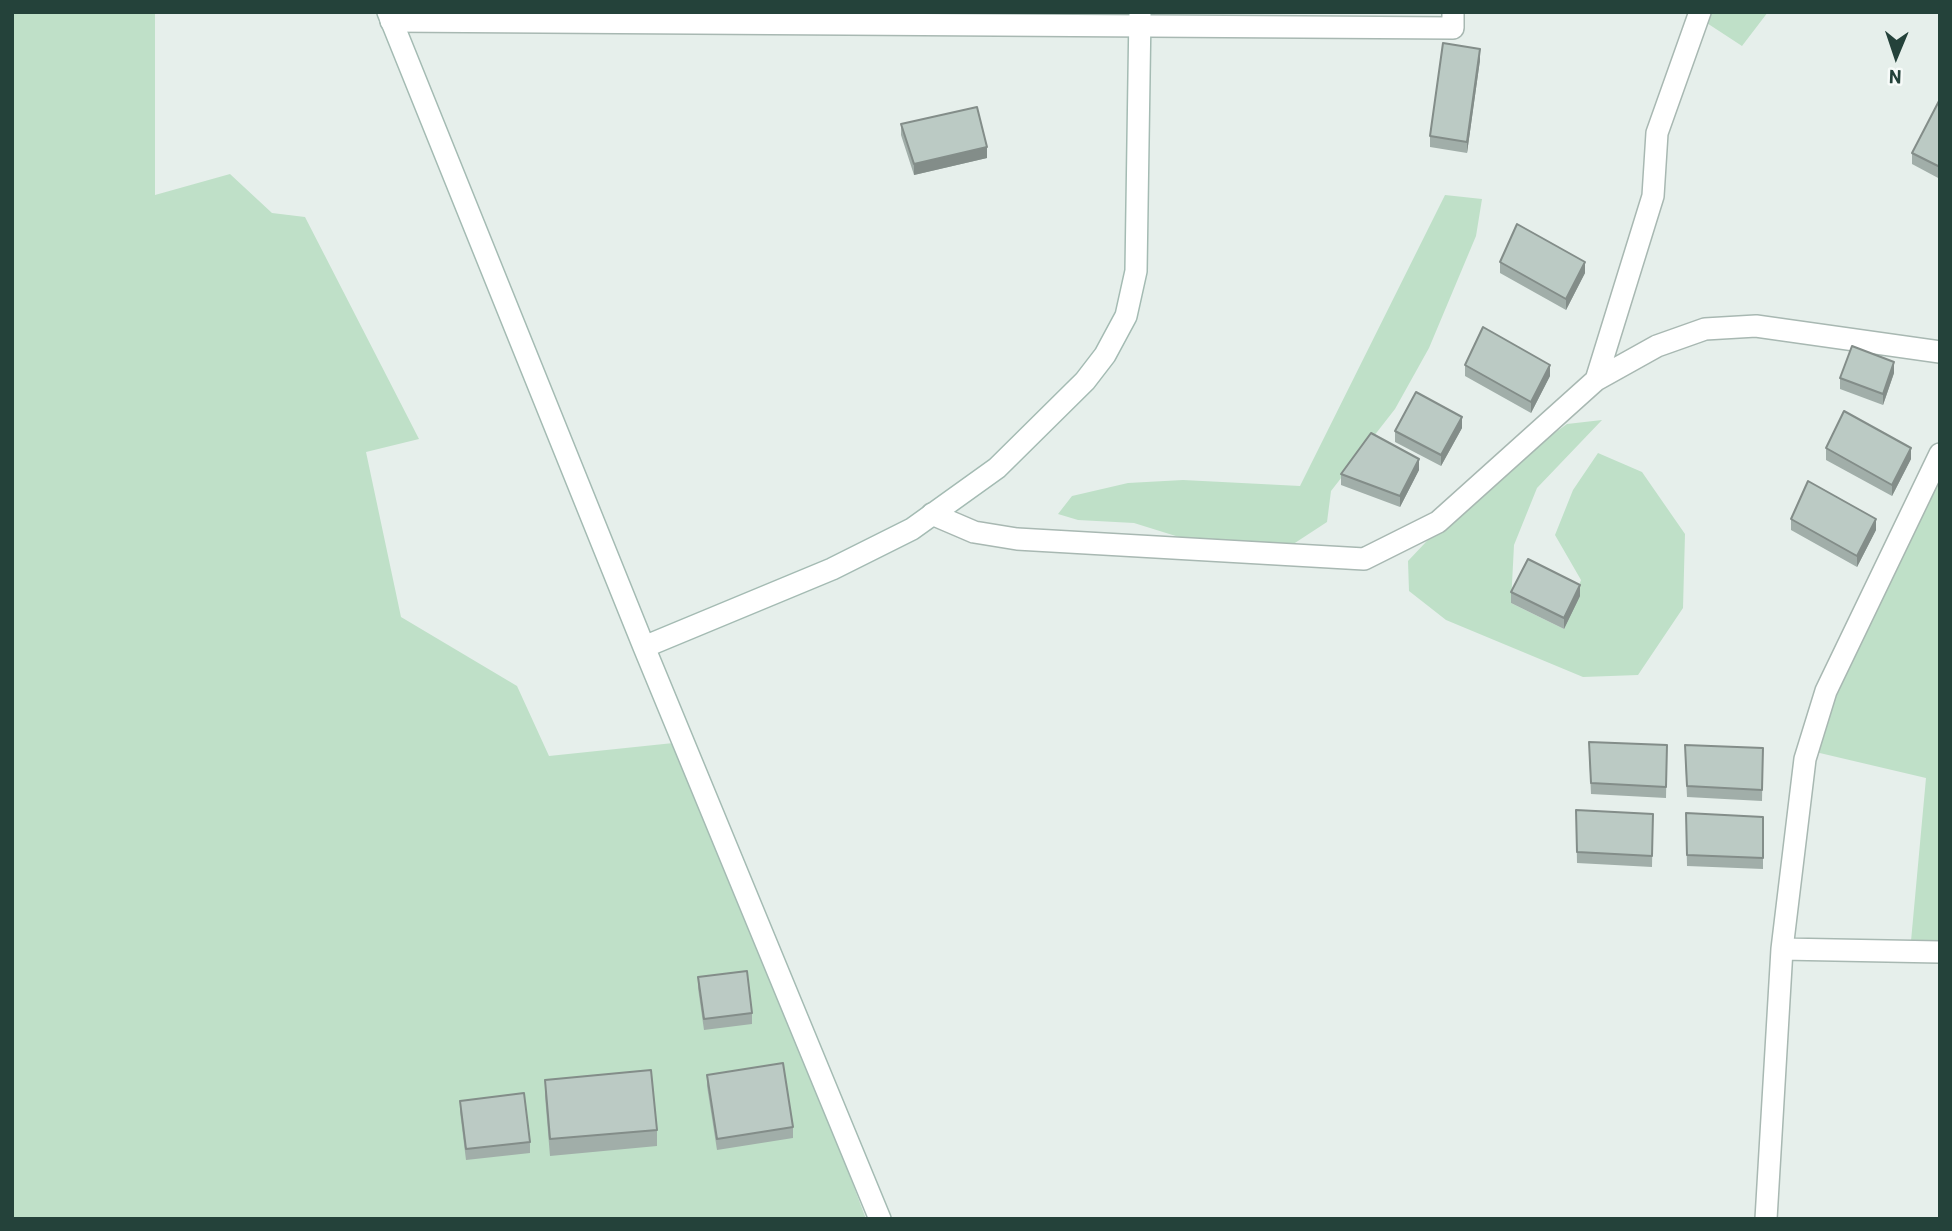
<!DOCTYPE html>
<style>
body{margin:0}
#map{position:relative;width:1952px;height:1231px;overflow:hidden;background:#e6efeb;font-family:Barlow,sans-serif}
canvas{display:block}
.frame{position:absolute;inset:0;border:14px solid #24423a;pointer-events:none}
.north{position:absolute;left:1861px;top:21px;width:70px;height:70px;-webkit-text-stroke:5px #f7fbf9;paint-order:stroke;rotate:182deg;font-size:19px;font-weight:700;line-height:28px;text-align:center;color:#24423a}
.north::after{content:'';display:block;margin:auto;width:24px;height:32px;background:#24423a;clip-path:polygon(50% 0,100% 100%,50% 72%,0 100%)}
</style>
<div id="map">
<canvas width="1952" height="1231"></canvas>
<div class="frame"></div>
<div class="north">N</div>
</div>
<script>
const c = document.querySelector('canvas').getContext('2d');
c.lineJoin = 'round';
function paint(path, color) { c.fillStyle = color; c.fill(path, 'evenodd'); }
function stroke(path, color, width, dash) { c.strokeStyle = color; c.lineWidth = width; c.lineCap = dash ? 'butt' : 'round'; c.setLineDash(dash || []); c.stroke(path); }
paint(new Path2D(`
 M12,12H155V195L230,174L272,213L305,217L419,439L366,452L401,617L517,686L549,756L683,742L729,854L866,1219H12Z
 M1690,12H1768L1742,46Z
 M1445,195L1482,199L1476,236L1429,348L1395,409L1331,491L1327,522L1278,554L1224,551L1134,523L1078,520L1058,514L1072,496L1128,483L1183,480L1300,486Z
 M1602,420L1537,488L1514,545L1511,603L1564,629L1581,580L1555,535L1573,490L1598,453L1642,472L1685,534L1683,608L1638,675L1583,677L1446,620L1409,591L1408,561L1475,490L1567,424Z
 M1940,454V946L1911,941L1926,778L1807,750Z`), '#bfe0c8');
const street = new Path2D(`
 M391,21L1453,28V12
 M1596,380L1653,196L1657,133L1700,12
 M932,514L974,532L1017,539L1364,559L1438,522L1596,380L1657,346L1705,329L1756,326L1940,352
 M1782,949L1940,952
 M1766,1219L1782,949L1805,759L1826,691L1940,454`);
const secondary = new Path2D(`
 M388,12L644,647L880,1219
 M644,647L832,569L912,529L997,468L1085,381L1105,355L1126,316L1136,271L1140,12`);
stroke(street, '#a8b8b2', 24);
stroke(secondary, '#a4bbb3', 24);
stroke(street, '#fff', 21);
stroke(secondary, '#fff', 21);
paint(new Path2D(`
 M1480,60L1467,153L1430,147V136Z
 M1940,99V179L1912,164V153Z
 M901,124L987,158L914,175L901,135Z
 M1500,262L1585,273L1566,310L1500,273Z
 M1465,365L1550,376L1531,413L1465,376Z
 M1894,373L1883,405L1840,389V378Z
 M1462,428L1441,466L1395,442V431Z
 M1826,448L1911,459L1892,496L1826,460Z
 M1419,470L1400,507L1341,485V474Z
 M1791,519L1876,530L1857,567L1791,530Z
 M1511,592L1580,596L1564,629L1511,603Z
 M1667,745L1666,798L1591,794L1589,753Z
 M1763,748L1762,801L1687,797L1685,756Z
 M1576,810L1653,814L1652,867L1577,863Z
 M1763,817V869L1687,866L1686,824Z
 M698,977L752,1013V1024L704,1030L698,988Z
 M707,1075L793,1127V1138L717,1150L707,1086Z
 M545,1080L657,1130V1146L550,1156L545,1096Z
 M460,1101L530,1142V1153L466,1160L460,1112Z`), '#a1aea9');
paint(new Path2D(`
 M1480,49V60L1467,153V142Z
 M987,147V158L914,175V164Z
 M1585,262V273L1566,310V299Z
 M1894,362V373L1883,405V394Z
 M1550,365V376L1531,413V402Z
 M1462,417V428L1441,466V455Z
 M1911,448V459L1892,496V485Z
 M1419,459V470L1400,507V496Z
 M1876,519V530L1857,567V556Z
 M1580,585V596L1564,629V618Z`), '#838d89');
const building = new Path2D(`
 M1443,43L1480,49L1467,142L1430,136Z
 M1940,99V167L1912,153Z
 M977,107L987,147L914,164L901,124Z
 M1517,224L1585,262L1566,299L1500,262Z
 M1483,327L1550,365L1531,402L1465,365Z
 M1852,346L1894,362L1883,394L1840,378Z
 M1416,392L1462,417L1441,455L1395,431Z
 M1844,411L1911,448L1892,485L1826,448Z
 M1371,433L1419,459L1400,496L1341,474Z
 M1808,481L1876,519L1857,556L1791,519Z
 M1528,559L1580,585L1564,618L1511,592Z
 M1589,742L1667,745L1666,787L1591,783Z
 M1685,745L1763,748L1762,790L1687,786Z
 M1576,810L1653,814L1652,856L1577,852Z
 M1686,813L1763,817V858L1687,855Z
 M747,971L752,1013L704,1019L698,977Z
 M783,1063L793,1127L717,1139L707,1075Z
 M651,1070L657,1130L550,1139L545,1080Z
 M524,1093L530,1142L466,1149L460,1101Z`);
paint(building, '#bbcac4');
stroke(building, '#838d89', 2);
</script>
